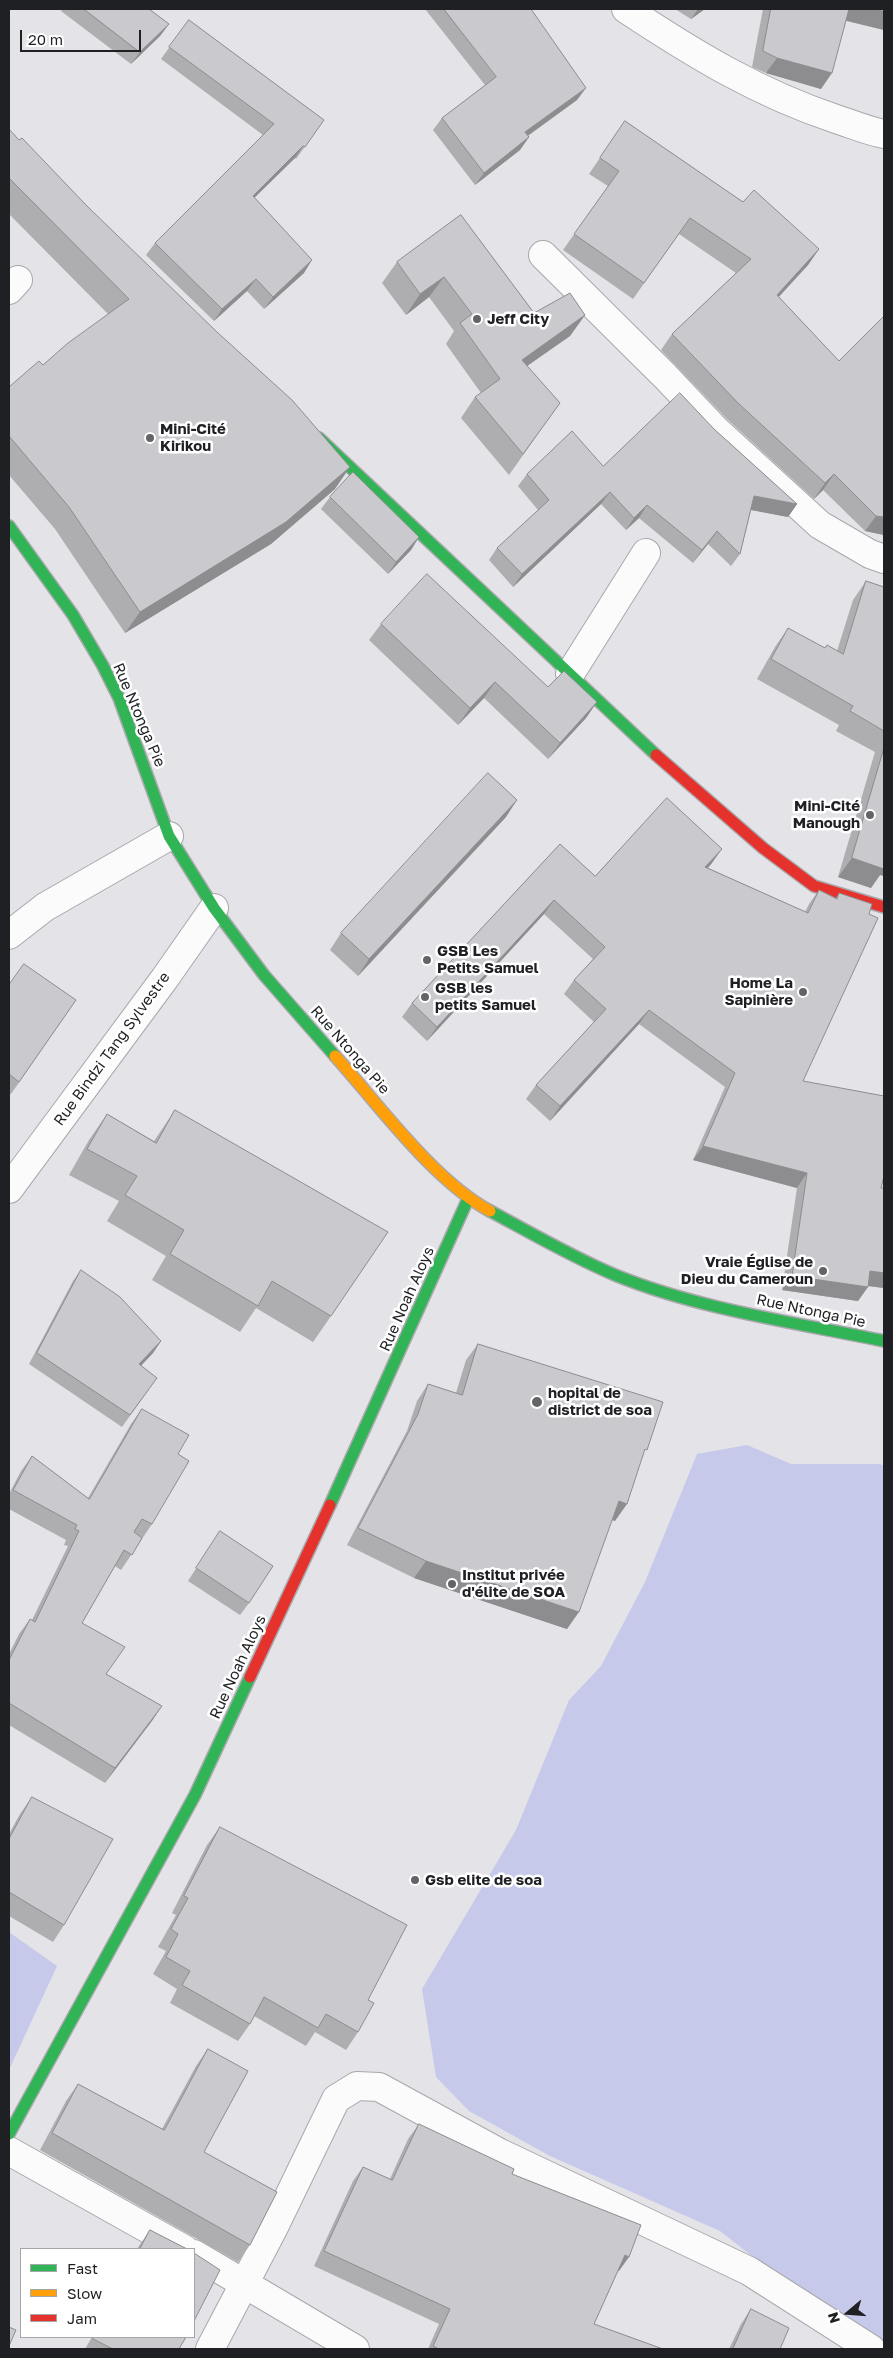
<!DOCTYPE html>
<meta charset="utf-8">
<style>
body{margin:0}
#map{position:relative;width:893px;height:2358px;overflow:hidden;background:#e3e3e8;font-family:"Golos Text",sans-serif}
canvas{display:block}
.frame{position:absolute;inset:0;border:10px solid #1f2023;pointer-events:none}
.legend{position:absolute;left:20px;top:2248px;width:175px;height:90px;box-sizing:border-box;background:#fff;border:1px solid #a5a6a7;margin:0;padding:6px 9px;list-style:none;font-size:15px;color:#1f2023}
.legend li{display:flex;align-items:center;gap:10px;height:25px}
.legend b{width:25px;border:1px solid #a5a6a7}
.north{position:absolute;left:823px;top:2288px;width:50px;height:50px;-webkit-text-stroke:4px #fff;paint-order:stroke;rotate:252deg;font-size:14px;font-weight:700;line-height:20px;text-align:center;color:#1f2023}
.north::after{content:'';display:block;margin:auto;width:18px;height:22px;background:#1f2023;clip-path:polygon(50% 0,100% 100%,50% 72%,0 100%)}
.scale{position:absolute;left:20px;top:30px;width:121px;height:22px;box-sizing:border-box;border:2px solid #1f2023;border-top:0;padding-left:6px;font-size:15px;line-height:18px;white-space:nowrap;color:#1f2023;-webkit-text-stroke:4px #fff;paint-order:stroke}
</style>
<div id="map">
<canvas width="893" height="2358"></canvas>
<div class="frame"></div>
<ul class="legend">
<li><b style="height:6px;background:#30b455"></b>Fast</li>
<li><b style="height:6px;background:#ff9f0a"></b>Slow</li>
<li><b style="height:6px;background:#e5322d"></b>Jam</li>
</ul>
<div class="north">N</div>
<div class="scale">20 m</div>
</div>
<script>
const c = document.querySelector('canvas').getContext('2d');
c.lineJoin = 'round';
function paint(path, color) { c.fillStyle = color; c.fill(path, 'evenodd'); }
function stroke(path, color, width, dash) { c.strokeStyle = color; c.lineWidth = width; c.lineCap = dash ? 'butt' : 'round'; c.setLineDash(dash || []); c.stroke(path); }
function drawText(font, color, halo, rows, align = 'center') {
  c.font = font + ' "Golos Text",sans-serif'; c.lineWidth = 5; c.setLineDash([]); c.textBaseline = 'middle'; c.strokeStyle = halo; c.fillStyle = color; for (const [text, x, y, turn = 0] of rows) {
    c.save(); c.translate(x, y); c.rotate((+turn || 0) * Math.PI / 180); c.textAlign = isNaN(turn) ? turn : align; if (halo) c.strokeText(text, 0, 0); c.fillText(text, 0, 0); c.restore();
  }
}
paint(new Path2D(`
 M747,1445L791,1464H880L884,1466V2349L810,2315L757,2260L720,2231L550,2156L469,2111L436,2077L422,1989L516,1830L569,1700L601,1666L645,1582L697,1454Z
 M9,1932L57,1966L9,2070Z`), '#c6c9ea');
const street = new Path2D(`
 M626,9C694,54 758,93 836,119C852,124 868,131 884,134
 M543,255L665,376L716,430L820,525L870,554L884,559
 M9,290L18,280
 M570,674L646,553
 M9,935L45,907L169,836
 M9,1189L165,978L214,908
 M9,2151L184,2249
 M194,2254L355,2349
 M210,2349L274,2227L336,2099L357,2086L379,2087L500,2153L749,2271L871,2349`);
const fast = new Path2D(`
 M319,438L656,755
 M9,526L73,615L103,666L119,698L169,836L214,908L264,975L335,1056
 M490,1211C531,1233 572,1257 615,1275C698,1309 797,1323 884,1341
 M330,1505L468,1199
 M9,2134L195,1795L250,1677`);
const slow = new Path2D(`
 M335,1056C379,1105 433,1180 490,1211`);
const jam = new Path2D(`
 M656,755L763,848L814,886L884,907
 M250,1677L330,1505`);
stroke(street, '#a8a8ac', 30);
stroke(fast, '#a8a8ac', 14);
stroke(slow, '#a8a8ac', 14);
stroke(jam, '#a8a8ac', 14);
stroke(street, '#fbfbfc', 28);
stroke(fast, '#30b455', 11);
stroke(slow, '#ff9f0a', 11);
stroke(jam, '#e5322d', 11);
paint(new Path2D(`
 M62,9H149L169,24L160,36L131,64L61,11Z
 M425,9H531L577,100L528,136L529,137L520,150L475,185L433,130L442,118L485,85Z
 M675,9H705L691,19Z
 M763,9H884V30L846,21L821,89L766,73L752,67Z
 M189,20L324,120L296,159L295,158L254,198L304,273L264,309L247,291L214,321L146,255L155,243L263,135L161,59Z
 M625,121L743,202L819,249L808,265L778,297L839,361L884,535L865,531L823,490L814,499L727,419L661,350L672,334L736,273L679,234L633,299L563,250L608,186L589,174Z
 M9,129L335,489L271,544L125,633L55,529L9,475V387L43,365L108,314L9,214Z
 M461,215L534,313L585,315L570,336L527,366L560,403L509,475L461,418L475,397L481,393L446,344L454,331L429,297L406,315L382,283L397,262Z
 M714,429L797,504L788,517L751,510L740,554L731,566L708,544L693,563L639,518L626,530L601,504L513,587L489,560L497,548L538,510L518,486L527,474L603,466Z
 M330,497L419,537L411,550L388,574L321,509Z
 M866,581L884,587V876L880,875L871,888L838,877L875,752L836,731L839,725L757,679L775,647L788,628L825,648L827,645L837,651L853,600Z
 M381,624L548,687L597,702L586,718L548,759L484,698L458,725L369,640Z
 M506,817L358,976L330,950L341,933Z
 M560,844L595,876L712,863L708,868L805,912L809,904L819,890L836,898L839,893L803,1081L881,1188L884,1288L868,1286L858,1301L782,1290L797,1188L693,1160L725,1087L639,1024L550,1121L526,1099L536,1085L594,1022L564,994L574,980L593,959L544,914L427,1041L402,1017L412,1003Z
 M9,985L76,1000L11,1094L9,1093Z
 M175,1110L331,1316L313,1342L256,1308L240,1332L152,1280L166,1256L107,1221L119,1201L69,1175L89,1140L107,1114L154,1141Z
 M81,1270L161,1341L153,1353L141,1366L157,1378L122,1427L29,1364L73,1281Z
 M478,1344L642,1457L615,1521L612,1520L567,1629L414,1578L347,1545L407,1431L417,1401L428,1384L456,1393L466,1360Z
 M142,1409L178,1454L152,1524L121,1570L115,1566L82,1623L106,1674L162,1706L105,1783L9,1725V1654L19,1634L30,1619L32,1620L68,1546L64,1545L66,1540L9,1509V1494L21,1471L32,1456L88,1498L131,1424Z
 M220,1531L249,1603L240,1615L188,1581Z
 M32,1797L64,1925L53,1942L9,1916V1834L20,1814Z
 M220,1827L368,2000L358,2032L346,2050L315,2032L306,2046L254,2016L250,2024L238,2041L170,2003L177,1989L153,1974L166,1951L158,1947L176,1915L172,1913L207,1845Z
 M208,2049L204,2152L250,2245L238,2262L40,2150L66,2101L78,2084L162,2129L196,2066Z
 M419,2124L512,2174L619,2271H618L594,2324L663,2349H428L439,2324L314,2266L353,2181L363,2167L390,2179L408,2139Z
 M150,2230L187,2249H137L141,2243Z
 M751,2309L780,2349H729L741,2324Z
 M92,2337H186L179,2349H85Z`), '#aeaeb1');
paint(new Path2D(`
 M698,9H705L691,19Z
 M847,9H873L884,11V30L840,19Z
 M169,24L160,36L131,64L140,52Z
 M777,58L832,73L821,89L766,73Z
 M586,88L577,100L516,144L525,132Z
 M529,137L520,150L475,185L484,173Z
 M303,146L295,158L244,208L253,196Z
 M819,249L808,265L766,311L777,295Z
 M312,260L304,273L264,309L273,297Z
 M444,277L429,297L406,315L420,294Z
 M256,279L247,291L214,321L222,309Z
 M585,315L570,336L507,380L522,360Z
 M350,467L335,489L271,544L125,633L140,612Z
 M834,474L823,490L814,499L825,483Z
 M610,492L601,504L513,587L522,574Z
 M754,496L797,504L788,517L746,509Z
 M647,505L639,518L626,530L634,518Z
 M876,516L884,517V535L865,531Z
 M717,531L708,544L693,563L702,550Z
 M419,537L411,550L388,574L396,562Z
 M495,682L484,698L458,725L470,708Z
 M597,702L586,718L548,759L560,743Z
 M517,800L506,817L358,976L369,959Z
 M722,849L712,863L696,881L705,867Z
 M852,858L884,861V876L880,875L871,888L838,877Z
 M554,900L544,914L427,1041L437,1027Z
 M649,1010L639,1024L550,1121L560,1106Z
 M703,1146L807,1173L797,1188L693,1160Z
 M870,1271L884,1273V1288L860,1285Z
 M792,1276L868,1287L858,1301L782,1290Z
 M161,1341L153,1353L131,1376L139,1364Z
 M619,1501L627,1504L615,1521L607,1518Z
 M426,1561L579,1612L567,1629L414,1578Z
 M162,1706L152,1721L105,1783L115,1768Z
 M625,2255L629,2257L619,2271L615,2270Z`), '#8d8d90');
const building = new Path2D(`
 M84,9H149L169,24L140,52Z
 M444,9H531L586,88L525,132L529,137L484,173L442,118L496,77Z
 M771,9H849L832,73L777,58L763,51Z
 M873,9H884V11Z
 M189,20L324,120L305,147L303,146L253,196L312,260L273,297L256,279L222,309L155,243L274,124L169,47Z
 M625,121L743,202L754,190L819,249L777,295L839,361L884,316V517L876,516L834,474L825,483L738,403L672,334L751,259L690,218L644,283L574,234L619,171L600,158Z
 M9,129L19,140L22,138L87,206L218,333L292,400L350,467L286,522L140,612L69,507L9,436V387L39,361L43,365L68,343L129,299L9,178Z
 M461,215L534,313L570,293L585,315L522,360L560,403L523,454L475,397L500,379L460,323L472,314L444,277L420,294L397,262Z
 M680,393L714,429L797,504L754,496L740,554L717,531L702,550L647,505L634,518L610,492L522,574L497,548L549,500L527,474L572,431L603,466Z
 M353,472L419,537L396,562L330,497Z
 M427,574L548,687L564,671L597,702L560,743L495,682L470,708L381,624Z
 M866,581L884,587V731L850,711L853,706L771,659L788,628L825,648L827,645L843,654Z
 M884,748V869L852,858Z
 M488,773L517,800L369,959L341,933Z
 M667,798L722,849L705,867L808,913L819,890L837,899L839,893L872,904L869,914L878,918L803,1081L884,1096V1176L881,1188H884V1273L870,1271L868,1287L792,1276L807,1173L703,1146L735,1073L649,1010L560,1106L536,1085L606,1009L574,980L605,947L554,900L437,1027L412,1003L560,844L595,876Z
 M24,964L76,1000L19,1082L9,1074V985Z
 M175,1110L388,1232L331,1316L272,1281L258,1306L170,1254L184,1230L125,1195L137,1176L87,1149L107,1114L156,1143Z
 M81,1270L120,1297L161,1341L139,1364L157,1378L130,1415L37,1353Z
 M478,1344L663,1402L647,1450L645,1449L627,1504L619,1501L579,1612L426,1561L358,1528L418,1414L428,1384L462,1395Z
 M142,1409L189,1435L178,1454L189,1461L152,1524L142,1519L134,1532L142,1538L132,1555L124,1550L82,1623L125,1647L106,1674L162,1706L115,1768L9,1703V1660L30,1619L35,1622L79,1531L75,1529L77,1525L13,1490L32,1456L89,1499Z
 M220,1531L273,1566L249,1603L196,1568Z
 M32,1797L113,1839L64,1925L9,1892V1839Z
 M220,1827L407,1925L368,2000L374,2003L358,2032L326,2014L318,2028L264,1997L250,2024L182,1985L190,1971L166,1957L178,1934L171,1929L188,1898L184,1896Z
 M208,2049L248,2071L204,2152L277,2192L250,2245L52,2133L78,2084L164,2130Z
 M419,2124L514,2169L512,2174L641,2225L629,2257L625,2255L594,2324L663,2349H439L433,2346L450,2309L324,2251L363,2167L392,2180Z
 M150,2230L187,2249H140Z
 M194,2253L220,2270L194,2321Z
 M751,2309L789,2328L780,2349H733Z
 M9,2327L16,2330L9,2346Z
 M94,2337H186L179,2349H113L93,2339Z`);
paint(building, '#cacace');
stroke(building, '#8d8d90', 1);
for (const [x, y, r, color] of [
 [477,319,5,"#646468"],
 [150,438,5,"#646468"],
 [870,815,5,"#646468"],
 [427,960,5,"#646468"],
 [803,992,5,"#646468"],
 [425,997,5,"#646468"],
 [823,1271,5,"#646468"],
 [537,1402,6,"#646468"],
 [452,1584,5,"#646468"],
 [415,1880,5,"#646468"]
]) { const dot = new Path2D(); dot.arc(x, y, r, 0, 2 * Math.PI); c.fillStyle = color; c.fill(dot); stroke(dot, '#fff', 2); }
drawText('bold 15px', '#1f2023', '#fff', [
 ["Jeff City",487,319],
 ["Mini-Cité",160,429],
 ["Kirikou",160,446],
 ["Mini-Cité",860,806,"right"],
 ["Manough",860,823,"right"],
 ["GSB Les",437,951],
 ["Petits Samuel",437,968],
 ["Home La",793,983,"right"],
 ["Sapinière",793,1000,"right"],
 ["GSB les",435,988],
 ["petits Samuel",435,1005],
 ["Vraie Église de",813,1262,"right"],
 ["Dieu du Cameroun",813,1279,"right"],
 ["hopital de",548,1393],
 ["district de soa",548,1410],
 ["Institut privée",462,1575],
 ["d'élite de SOA",462,1592],
 ["Gsb elite de soa",425,1880]
], 'left');
drawText('15px', '#1f2023', '#fff', [
 ["Rue Ntonga Pie",139,715,67],
 ["Rue Bindzi Tang Sylvestre",112,1049,-54],
 ["Rue Ntonga Pie",350,1050,49],
 ["Rue Noah Aloys",407,1299,-66],
 ["Rue Ntonga Pie",811,1311,12],
 ["Rue Noah Aloys",238,1667,-65]
]);
</script>
